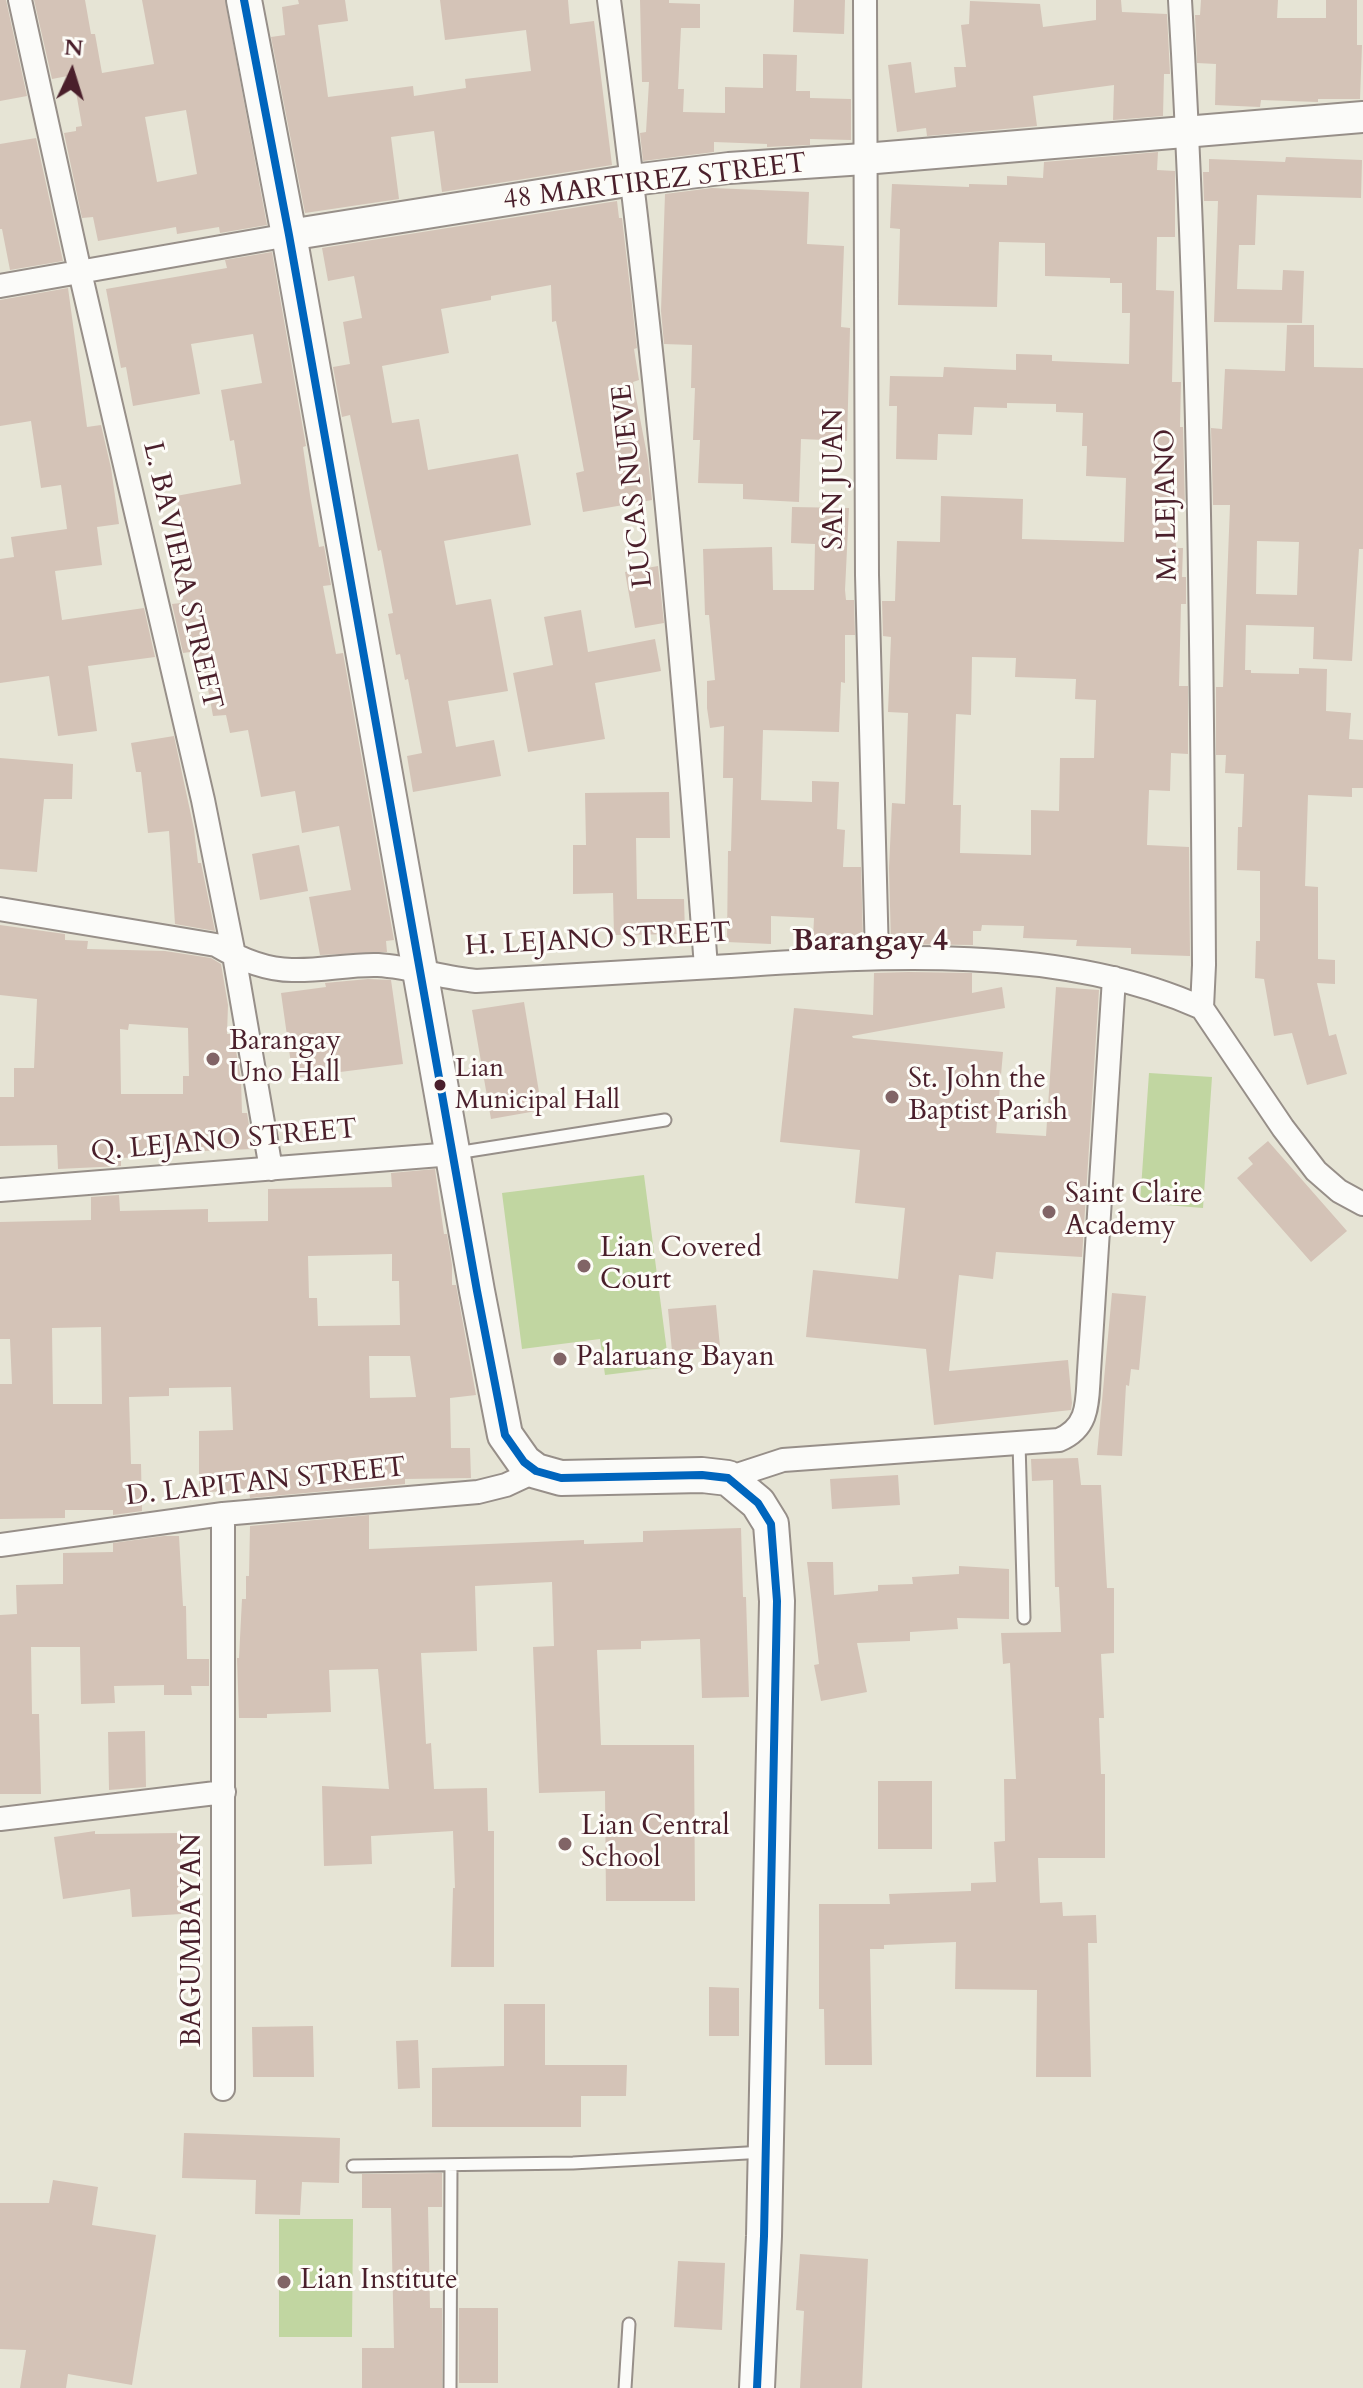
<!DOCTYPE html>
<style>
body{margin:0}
#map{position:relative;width:1363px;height:2388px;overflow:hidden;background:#e6e4d5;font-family:Cardo,serif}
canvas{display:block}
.north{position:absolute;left:32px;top:32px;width:80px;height:80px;-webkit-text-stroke:6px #fdfcf7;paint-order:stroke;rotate:4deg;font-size:22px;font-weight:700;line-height:32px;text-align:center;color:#4a1f2b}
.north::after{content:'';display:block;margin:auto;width:28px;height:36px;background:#4a1f2b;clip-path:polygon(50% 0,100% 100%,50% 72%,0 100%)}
</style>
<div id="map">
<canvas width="1363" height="2388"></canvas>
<div class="north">N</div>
</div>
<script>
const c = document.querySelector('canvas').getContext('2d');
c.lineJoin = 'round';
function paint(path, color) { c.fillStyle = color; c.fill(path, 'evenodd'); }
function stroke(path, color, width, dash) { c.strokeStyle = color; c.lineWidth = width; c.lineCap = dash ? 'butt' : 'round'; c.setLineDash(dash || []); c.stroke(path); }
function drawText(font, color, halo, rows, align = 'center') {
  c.font = font + ' Cardo,serif'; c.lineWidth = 6; c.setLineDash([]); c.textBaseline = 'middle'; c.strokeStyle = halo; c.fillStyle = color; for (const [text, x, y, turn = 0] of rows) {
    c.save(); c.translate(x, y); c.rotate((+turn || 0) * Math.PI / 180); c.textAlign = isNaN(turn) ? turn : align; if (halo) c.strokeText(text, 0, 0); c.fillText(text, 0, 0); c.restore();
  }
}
paint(new Path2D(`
 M1149,1073L1212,1077L1203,1208L1140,1203Z
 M644,1175L669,1367L605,1375L600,1339L522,1349L502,1193Z
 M279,2219H353L352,2337H279Z`), '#c1d6a1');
paint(new Path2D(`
 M0,0H6L27,96L0,101Z
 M34,0H85L91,34H95L102,73L154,64L142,0H225L267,225L220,233L219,227L177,234L176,227L98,241L93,217L82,218L64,133L76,131V127L82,126L73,75L52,79ZM186,110L197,174L157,182L145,117Z
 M298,0H345L348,21L318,25L328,97L413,86L414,96L466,88L465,79L531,71L526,30L445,40L440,0H568L570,24L594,21L612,165L442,192L434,131L391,137L399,199L305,213L271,37L285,35L282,7L299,4Z
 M640,0H669V3L700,4V28H681L678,89H684L683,112L725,113V87L763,88V54L797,55L796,91H810V98L851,99V140L810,139V145L767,147V144L714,142V152L643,161L640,133L646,132L649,82H642Z
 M794,0H845L844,34L793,32Z
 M1096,0H1121L1122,12L1167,14L1170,74H1164L1163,116L1113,120L1114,85L1033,96L1037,126L927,136L926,128L897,132L888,65L911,62L915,93L956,87L954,67H966L961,25L969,24L970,1L1040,4L1043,27L1096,20Z
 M1201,0H1278L1277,18H1326V0H1357V45H1362L1360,99H1318V102L1261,100L1260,107L1215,105L1216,64L1197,63L1195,15H1200Z
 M36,138L63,261L10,270L2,229H0V144Z
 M1158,152L1157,170L1175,171V237H1157L1156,290L1174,291L1172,382H1181L1180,427H1183L1185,506L1177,505L1176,548H1183L1182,577H1186V604H1181L1179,686H1188V754L1171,753L1170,791L1149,790L1147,845L1189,847L1190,956L1131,954V948L1076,946L1077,940L1023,938L1024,926L982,925L981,931H973V945L891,944L889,868L892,803L905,804L908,713L888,712L891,637L883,636L882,601H895L897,541L940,542L941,496L1023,499L1022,539L1124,542L1126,478L1086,476L1087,446H1082L1083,413L1056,412V404L1007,403V408L974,407L972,435L938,434L937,460L896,459L897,406H889L890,376L943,377L944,367L1016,370V354L1052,355V361L1129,364L1130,313H1122V283H1110V278L1045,276V243L999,242L997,307L898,305L900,229L890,228L892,184L969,187V184L1007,185V176L1043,178L1044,162ZM972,657L1016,658L1015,677L1076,679L1075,699L1096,700L1094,758H1060L1059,811L1031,810V855L960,853L961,805H953L956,714L971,715Z
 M1286,157L1362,160L1361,198L1257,195L1255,245H1239L1237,289L1282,290L1283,270L1304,271L1302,323L1214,322L1218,201H1204L1203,172H1209V159L1285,162Z
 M712,188L809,192L807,244L844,246L841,327L850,328L847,441L801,439L799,502L743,499V484L698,483L700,440H693L695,388H691L692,345L664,344L661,311L665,194Z
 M617,201L619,218H622L637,348L634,349L639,380L633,382L648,460L652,500L583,512L576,473L584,471L556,321L552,322L551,285L491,296V300L441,309L449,353L382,366L392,423L419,419L428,470L518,454L531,525L444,541L456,605L491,599L508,691L448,701L456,747L494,740L501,776L413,792L407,756L422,753L408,679L405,680L400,654L396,655L388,614L393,613L381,550L378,551L350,415L342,417L333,367L350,364L343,322L362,318L354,276L328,281L322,248Z
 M272,252L306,446L303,447L310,495L319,547L324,546L331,585L323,586L336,654L343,653L394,940L386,941L387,952L320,955L309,897L351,890L339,826L302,833L295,791L261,797L248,730L230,733L226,715L213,716L205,673H201L197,651L183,653L172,604L181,603L174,565L189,562L176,496L241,484L234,440L230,441L221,390L262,383L253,334L191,344L200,394L133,406L126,367L121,368L106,289L227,268L225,260Z
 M68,288L87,427L101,425L111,468L119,524L97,527L102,565L55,571L62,620L144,608L155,657L88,666L97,731L58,736L49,676L0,683V559L14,557L11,537L67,529L61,485L41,488L31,421L0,426V300Z
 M1287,325H1314V367L1363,368V549H1359L1352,661L1313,659L1314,627L1246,625L1245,670H1251V673L1299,674V668L1327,669L1326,711L1351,713L1349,739L1363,740V788H1352V797L1308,795L1305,886L1318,887V959L1335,960V984L1317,983L1329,1036L1336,1034L1347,1074L1307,1085L1292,1033L1274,1036L1264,979L1255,978L1256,941H1260V871L1237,870L1238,827H1242L1244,774L1225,773L1226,755H1216V687H1223L1230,505H1213L1211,428L1222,429L1225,369L1285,371ZM1257,541L1299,542L1297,595L1256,594Z
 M792,507L849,508L845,590L846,600H854L855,635H845V683L841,682L839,732L763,730L761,800L812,802V781L839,782L837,829L845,830L843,867H861L863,941L813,939L814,918L771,916V944L727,942L728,851H731L733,778H723L724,726L710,728L707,708V681L715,680L710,626L709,615H705L703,549L772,547L773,590H814L815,544L791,543Z
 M658,566L664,623L635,628L625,572Z
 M581,610L588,652L655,639L661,671L595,683L605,739L528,752L513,673L553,665L544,617Z
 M174,736L194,829L198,863H201L215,931L175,924L169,831L148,833L141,772H136L131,743Z
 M0,758L73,764L72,799H44L37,872L0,869Z
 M669,792L670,838H636L637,899H684L685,934L614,935L613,893L573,894V845H586L585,793Z
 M299,845L308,891L260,900L252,854Z
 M0,925L65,934V940L88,941L87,949L165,951L211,958L221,964L228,1005L227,1034H233L241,1079L242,1113H247L253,1149L177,1152V1155L121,1158V1166L58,1169L57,1145L0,1146V1097H14V1068H34L37,999L0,995ZM129,1024L188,1028L189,1076H183V1094H121L120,1029L128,1030Z
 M909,972L972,973V993L1002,987L1005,1008L852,1036L853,1038L1003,1052L996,1133L1046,1136L1056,987L1099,990L1082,1257L996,1252L993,1279L959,1275L949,1371L1068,1360L1072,1403L1071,1410L934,1425L926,1349L806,1337L813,1270L898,1279L905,1208L855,1203L860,1150L780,1142L794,1008L873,1015L874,973Z
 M368,979L391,980L403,1064L293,1078L281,993L326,987L325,983Z
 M524,1002L542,1110L491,1119L472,1010Z
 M1268,1141L1347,1231L1311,1262L1237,1178L1253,1164L1248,1158Z
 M435,1169L444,1234H447L452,1265V1285H456L476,1395L450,1398L451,1448H470L471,1478L405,1479V1484L250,1498L249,1491L199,1492V1431L233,1430L231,1387L169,1388V1396L129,1397L131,1464H141L142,1511L113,1515V1510H65V1518L0,1519V1384H12L10,1339H0V1222L91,1220V1197L119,1195L120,1211L208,1209V1222L268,1221V1189L392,1187L391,1173ZM392,1254V1281H399L400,1325L318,1326L317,1298H309L308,1256ZM101,1327L102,1404H53L52,1328ZM369,1356H410L416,1397L370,1398Z
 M1112,1293L1146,1296L1139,1370L1131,1369L1129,1386L1126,1385L1122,1456L1097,1455Z
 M716,1305L720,1347L672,1351L668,1309Z
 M1078,1458L1081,1485H1101L1107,1588H1114V1653L1101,1654L1104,1718H1099L1101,1774H1105V1858H1038L1040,1903L1062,1902L1063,1916L1096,1915L1097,1943H1088L1091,2077H1036L1037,1990L955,1989L956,1942L884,1945V1949H870L872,2065H825L824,2009H819V1904H890L889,1894L971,1891V1883L996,1882L994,1842L1005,1841L1004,1779H1016L1010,1663L1003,1664L1001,1633L1061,1632L1059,1587H1055L1053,1480L1032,1481L1031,1459Z
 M898,1475L900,1505L832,1509L830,1479Z
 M369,1515V1549L584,1540V1544L643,1542V1531L741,1528L743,1597H746L749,1697L702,1698L700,1639L641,1641V1649L597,1650L601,1745H694L695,1901H606L605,1791L539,1793L533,1647L554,1646L552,1582L475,1586L477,1651L421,1653L426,1744L431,1743L434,1789L487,1788L488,1831H494V1967H451L453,1888H455L453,1831L371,1836L372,1864L324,1866L322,1786L389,1789L378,1669L329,1670L331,1712L267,1714V1718H239L237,1658H239L242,1599H246V1576H249L250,1526Z
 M164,1536H179L183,1606H186L187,1659H209V1686H191L192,1695H164V1685L114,1686L115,1703L81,1704L80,1647H31L32,1714H39L41,1794H0V1615L17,1614L16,1585L63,1584V1553L113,1552V1543Z
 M807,1562H833L834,1595L878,1591V1585L913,1584L912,1577L959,1574V1566L1009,1569V1619L957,1618L958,1629L910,1632V1641L857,1643L867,1692L821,1701L814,1665L819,1664Z
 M145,1731L146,1787L109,1790L108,1732Z
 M878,1781H932V1849H878Z
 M95,1831V1834L180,1833L181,1914L132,1917L130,1889L63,1899L54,1837Z
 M709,1987L739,1988V2036H709Z
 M504,2004H545V2065H627L626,2096H581V2127H432V2068L504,2066Z
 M313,2026L314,2077H253L252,2027Z
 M418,2040L420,2088L398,2089L396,2041Z
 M184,2133L340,2138L339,2183L302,2182L300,2215L255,2214L256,2180L182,2178Z
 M442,2173V2207H428L430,2308H442V2388H362V2348H394L391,2208H362V2174Z
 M53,2180L98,2187L92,2225L156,2235L132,2385L68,2374L66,2388H20L26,2350L0,2349V2203H49Z
 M800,2254L868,2259L862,2388H800L804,2311L796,2310Z
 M678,2261L725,2263L722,2330L674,2327Z
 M459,2308H498V2383H459Z`), '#d4c3b7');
const lane = new Path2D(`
 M456,1153L665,1120
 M1019,1443L1024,1618
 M353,2166L573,2163L764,2152
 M450,2388L451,2165
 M625,2388L629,2324`);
const street = new Path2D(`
 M20,0L80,272L203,800L234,955L271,1169
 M609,0C652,321 682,644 706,967
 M865,0L867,575L877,957
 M1180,0C1199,321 1202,644 1204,965L1202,1008
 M0,286L289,235
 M0,909L216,945C238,958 265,970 292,970C321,971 350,964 378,965C412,967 443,978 476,981C561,976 646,971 730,966C881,956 1061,944 1202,1008
 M1202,1008L1283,1128L1316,1171L1339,1191L1363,1204
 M0,1190L453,1154
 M728,1478L783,1460L1059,1440C1090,1427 1087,1401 1089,1372L1114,978
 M223,1514V2089
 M0,1545L223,1514L478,1492L506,1485L536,1471
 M0,1819L224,1792`);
const secondary = new Path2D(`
 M289,235L633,180L729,168L864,159L1363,117`);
const primary = new Path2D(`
 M244,0L289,235L477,1291L505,1435L524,1462L536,1471L561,1478L702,1475L728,1478L758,1503L771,1524L777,1601L764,2236L757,2388`);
stroke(lane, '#978f89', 15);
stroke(street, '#978f89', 26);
stroke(secondary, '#978f89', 34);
stroke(primary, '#978f89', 38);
stroke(lane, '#fbfbf9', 11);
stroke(street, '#fbfbf9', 22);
stroke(secondary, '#fbfbf9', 30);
stroke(primary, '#fbfbf9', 34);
stroke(new Path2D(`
 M244,0L289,235L477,1291L505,1435L524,1462L536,1471L561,1478L702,1475L728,1478L758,1503L771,1524L777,1601L764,2236L757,2388`), '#0065bd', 8);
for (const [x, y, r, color] of [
 [213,1059,8,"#816466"],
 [440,1085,7,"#4a1f2b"],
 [892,1097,8,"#816466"],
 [1049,1212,8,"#816466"],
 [584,1266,8,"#816466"],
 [560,1359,8,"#816466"],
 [565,1844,8,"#816466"],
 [284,2282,8,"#816466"]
]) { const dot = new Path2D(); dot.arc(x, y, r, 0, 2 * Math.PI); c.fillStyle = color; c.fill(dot); stroke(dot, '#fdfcf7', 3); }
drawText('26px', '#4a1f2b', '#fdfcf7', [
 ["Lian",455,1070],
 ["Municipal Hall",455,1102]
], 'left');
drawText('28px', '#4a1f2b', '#fdfcf7', [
 ["48 MARTIREZ STREET",655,183,-7],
 ["SAN JUAN",836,479,-90],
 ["LUCAS NUEVE",634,486,-96],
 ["M. LEJANO",1168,505,-91],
 ["L. BAVIERA STREET",181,576,77],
 ["H. LEJANO STREET",598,941,-3],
 ["Q. LEJANO STREET",224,1142,-5],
 ["D. LAPITAN STREET",266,1483,-6],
 ["BAGUMBAYAN",194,1940,-90]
]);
drawText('28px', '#4a1f2b', '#fdfcf7', [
 ["Barangay",229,1043],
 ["Uno Hall",229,1075],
 ["St. John the",908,1081],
 ["Baptist Parish",908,1113],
 ["Saint Claire",1065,1196],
 ["Academy",1065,1228],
 ["Lian Covered",600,1250],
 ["Court",600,1282],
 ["Palaruang Bayan",576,1359],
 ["Lian Central",581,1828],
 ["School",581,1860],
 ["Lian Institute",300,2282]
], 'left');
drawText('bold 30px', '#4a1f2b', '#fdfcf7', [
 ["Barangay 4",870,943]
]);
</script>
